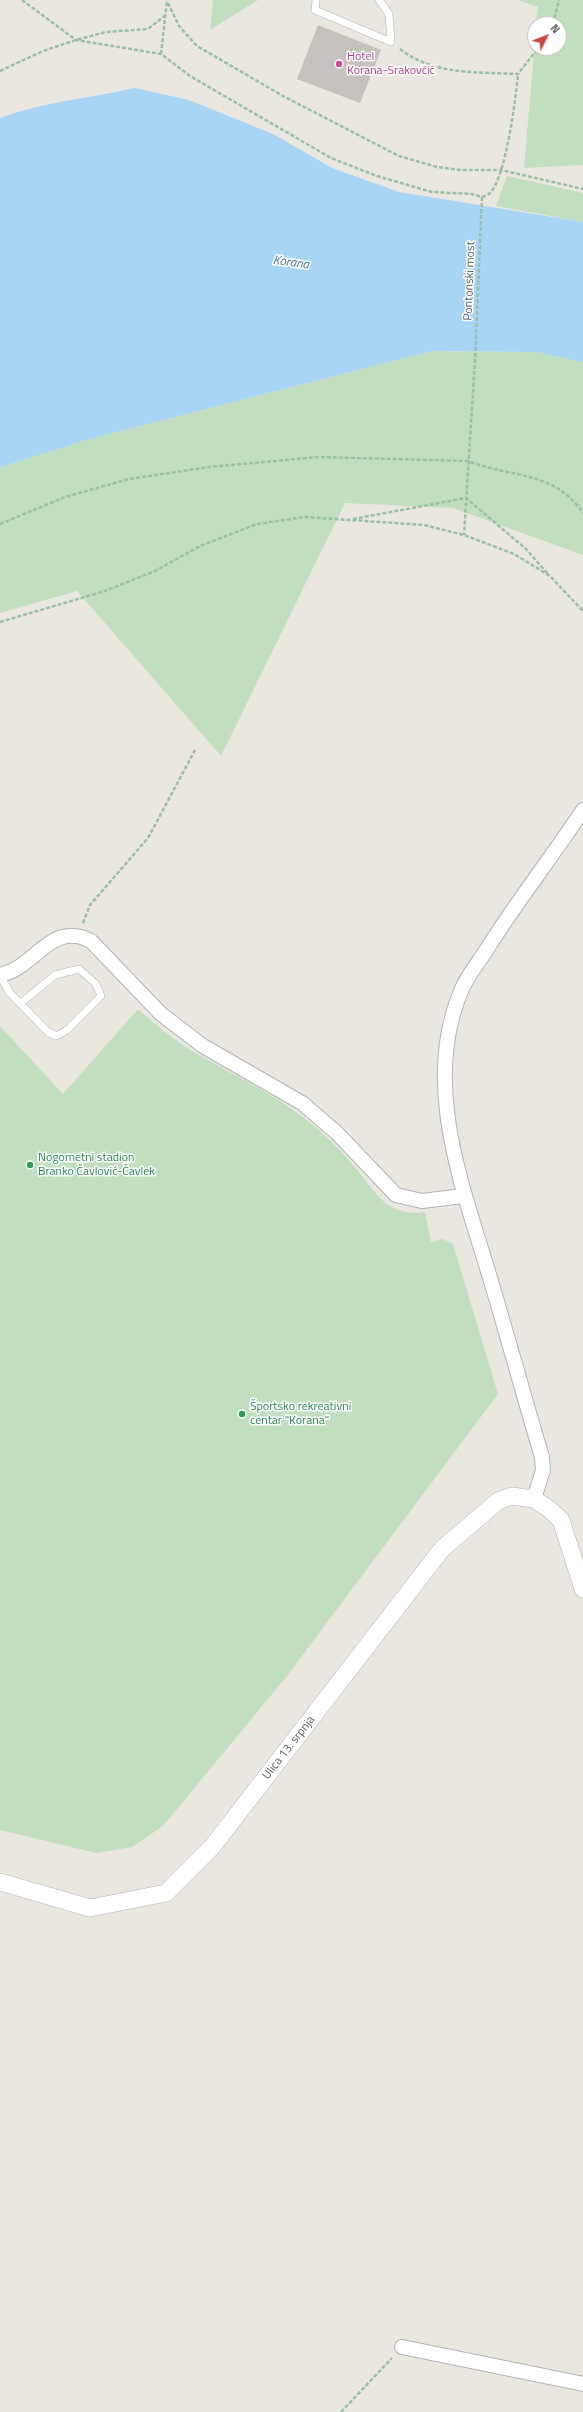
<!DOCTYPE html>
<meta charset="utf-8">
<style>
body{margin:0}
#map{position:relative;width:583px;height:2412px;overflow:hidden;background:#eae7e0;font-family:"Titillium Web",sans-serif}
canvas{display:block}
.north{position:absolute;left:527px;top:16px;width:40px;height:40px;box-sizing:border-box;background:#fff;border:1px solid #bdbebf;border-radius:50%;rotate:48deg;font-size:11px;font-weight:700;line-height:16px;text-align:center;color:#595c5f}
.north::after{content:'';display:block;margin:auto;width:14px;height:18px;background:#d2443e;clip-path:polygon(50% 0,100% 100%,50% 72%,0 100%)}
</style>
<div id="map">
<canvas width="583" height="2412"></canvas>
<div class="north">N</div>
</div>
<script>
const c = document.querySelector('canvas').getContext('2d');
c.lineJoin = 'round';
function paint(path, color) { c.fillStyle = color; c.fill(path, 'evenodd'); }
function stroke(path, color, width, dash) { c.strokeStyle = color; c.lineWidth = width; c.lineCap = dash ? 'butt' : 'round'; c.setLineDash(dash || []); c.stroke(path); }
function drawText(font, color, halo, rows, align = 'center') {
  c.font = font + ' "Titillium Web",sans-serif'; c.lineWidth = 3; c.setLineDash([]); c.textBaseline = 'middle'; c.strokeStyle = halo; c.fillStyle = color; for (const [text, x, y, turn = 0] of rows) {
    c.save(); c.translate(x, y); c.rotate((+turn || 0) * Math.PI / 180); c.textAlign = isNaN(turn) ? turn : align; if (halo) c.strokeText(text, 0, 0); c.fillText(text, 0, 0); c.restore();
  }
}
paint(new Path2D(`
 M213,0H258L210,30Z
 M517,0H583V165L524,168L535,42V48H559V24H536L538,7Z
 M507,176L583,193V222L496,206Z
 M432,351L535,352L583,362V555L453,508L345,503L221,756L77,591L0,613V467L97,437Z
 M138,1009C154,1023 169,1036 186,1047C231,1075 282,1096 322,1133C333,1143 344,1154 354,1166C376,1192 385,1217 425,1212L431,1242L443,1239L453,1244L498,1394L287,1676L163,1826L132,1847L96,1853L0,1830V1026L63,1094Z`), '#c1dfbf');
paint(new Path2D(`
 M135,88L189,100L273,134L332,168L399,192L583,222V362L535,352L432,351L97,437L0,467V118C43,102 90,98 135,88Z`), '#a7d5f3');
paint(new Path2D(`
 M318,25L381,50L360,103L297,79Z`), '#c5c2bd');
const service = new Path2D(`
 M316,0L315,10L391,42L389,14L379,0
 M0,975L9,992L48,1032L56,1036L67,1030L101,996L96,984L79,969L55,975L21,1003`);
const minor = new Path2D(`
 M0,975C36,968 50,920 91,941L161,1014L203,1046L302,1103L337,1133L396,1195L422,1201L463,1196
 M534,1499L543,1470L542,1457C523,1394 506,1330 487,1268C460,1179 423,1082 461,991C467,976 479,962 487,949C517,901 552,857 583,810
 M402,2347L583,2384`);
const tertiary = new Path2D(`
 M0,1882L90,1908L166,1893L212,1847L442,1549L498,1501L512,1496L534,1499L549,1509L561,1520L583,1589`);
stroke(service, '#b1b3b6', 8);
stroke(minor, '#b1b3b6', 16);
stroke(tertiary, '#b1b3b6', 18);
stroke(new Path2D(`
 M22,0L76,40L161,54L190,76L331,158L377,176L432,192L472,194L482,197L475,360L464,535
 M168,3L179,26L197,46L283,96L399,156L437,167L460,170H501L583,189
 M553,24L559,0
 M400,49C433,75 477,72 518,74L538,48
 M161,54L167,0
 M0,71L43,51L76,40L106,32L148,29L167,14
 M482,197C484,196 488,195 490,193C506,177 516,97 518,74
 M353,519L466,498L526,549L548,574
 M0,524L65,497L129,479L209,467L318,457L468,461C510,478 554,470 583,513
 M0,622L105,591L155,571L200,546L257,524L305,517L424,525L464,535L514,554L550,576L583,611
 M83,923L90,905L148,838L195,750
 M341,2412L392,2358`), '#9abfa3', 2.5, [4, 2]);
stroke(service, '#fff', 7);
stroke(minor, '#fff', 14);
stroke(tertiary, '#fff', 17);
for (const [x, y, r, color] of [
 [339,64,4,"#d1479c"],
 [30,1165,4,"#2e9e5b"],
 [242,1414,4,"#2e9e5b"]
]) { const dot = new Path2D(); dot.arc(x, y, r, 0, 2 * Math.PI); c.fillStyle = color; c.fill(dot); stroke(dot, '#fff', 1.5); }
drawText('12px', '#b23c85', '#fff', [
 ["Hotel",347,57],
 ["Korana-Srakovčić",347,71]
], 'left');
drawText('12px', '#595c5f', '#fff', [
 ["Pontonski most",470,281,-88],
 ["Ulica 13. srpnja",289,1748,-52]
]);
drawText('12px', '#27864d', '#fff', [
 ["Nogometni stadion",38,1158],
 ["Branko Čavlović-Čavlek",38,1172],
 ["Športsko rekreativni",250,1407],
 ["centar \"Korana\"",250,1421]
], 'left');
drawText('italic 13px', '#4878a2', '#fff', [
 ["Korana",291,263,8]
]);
</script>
